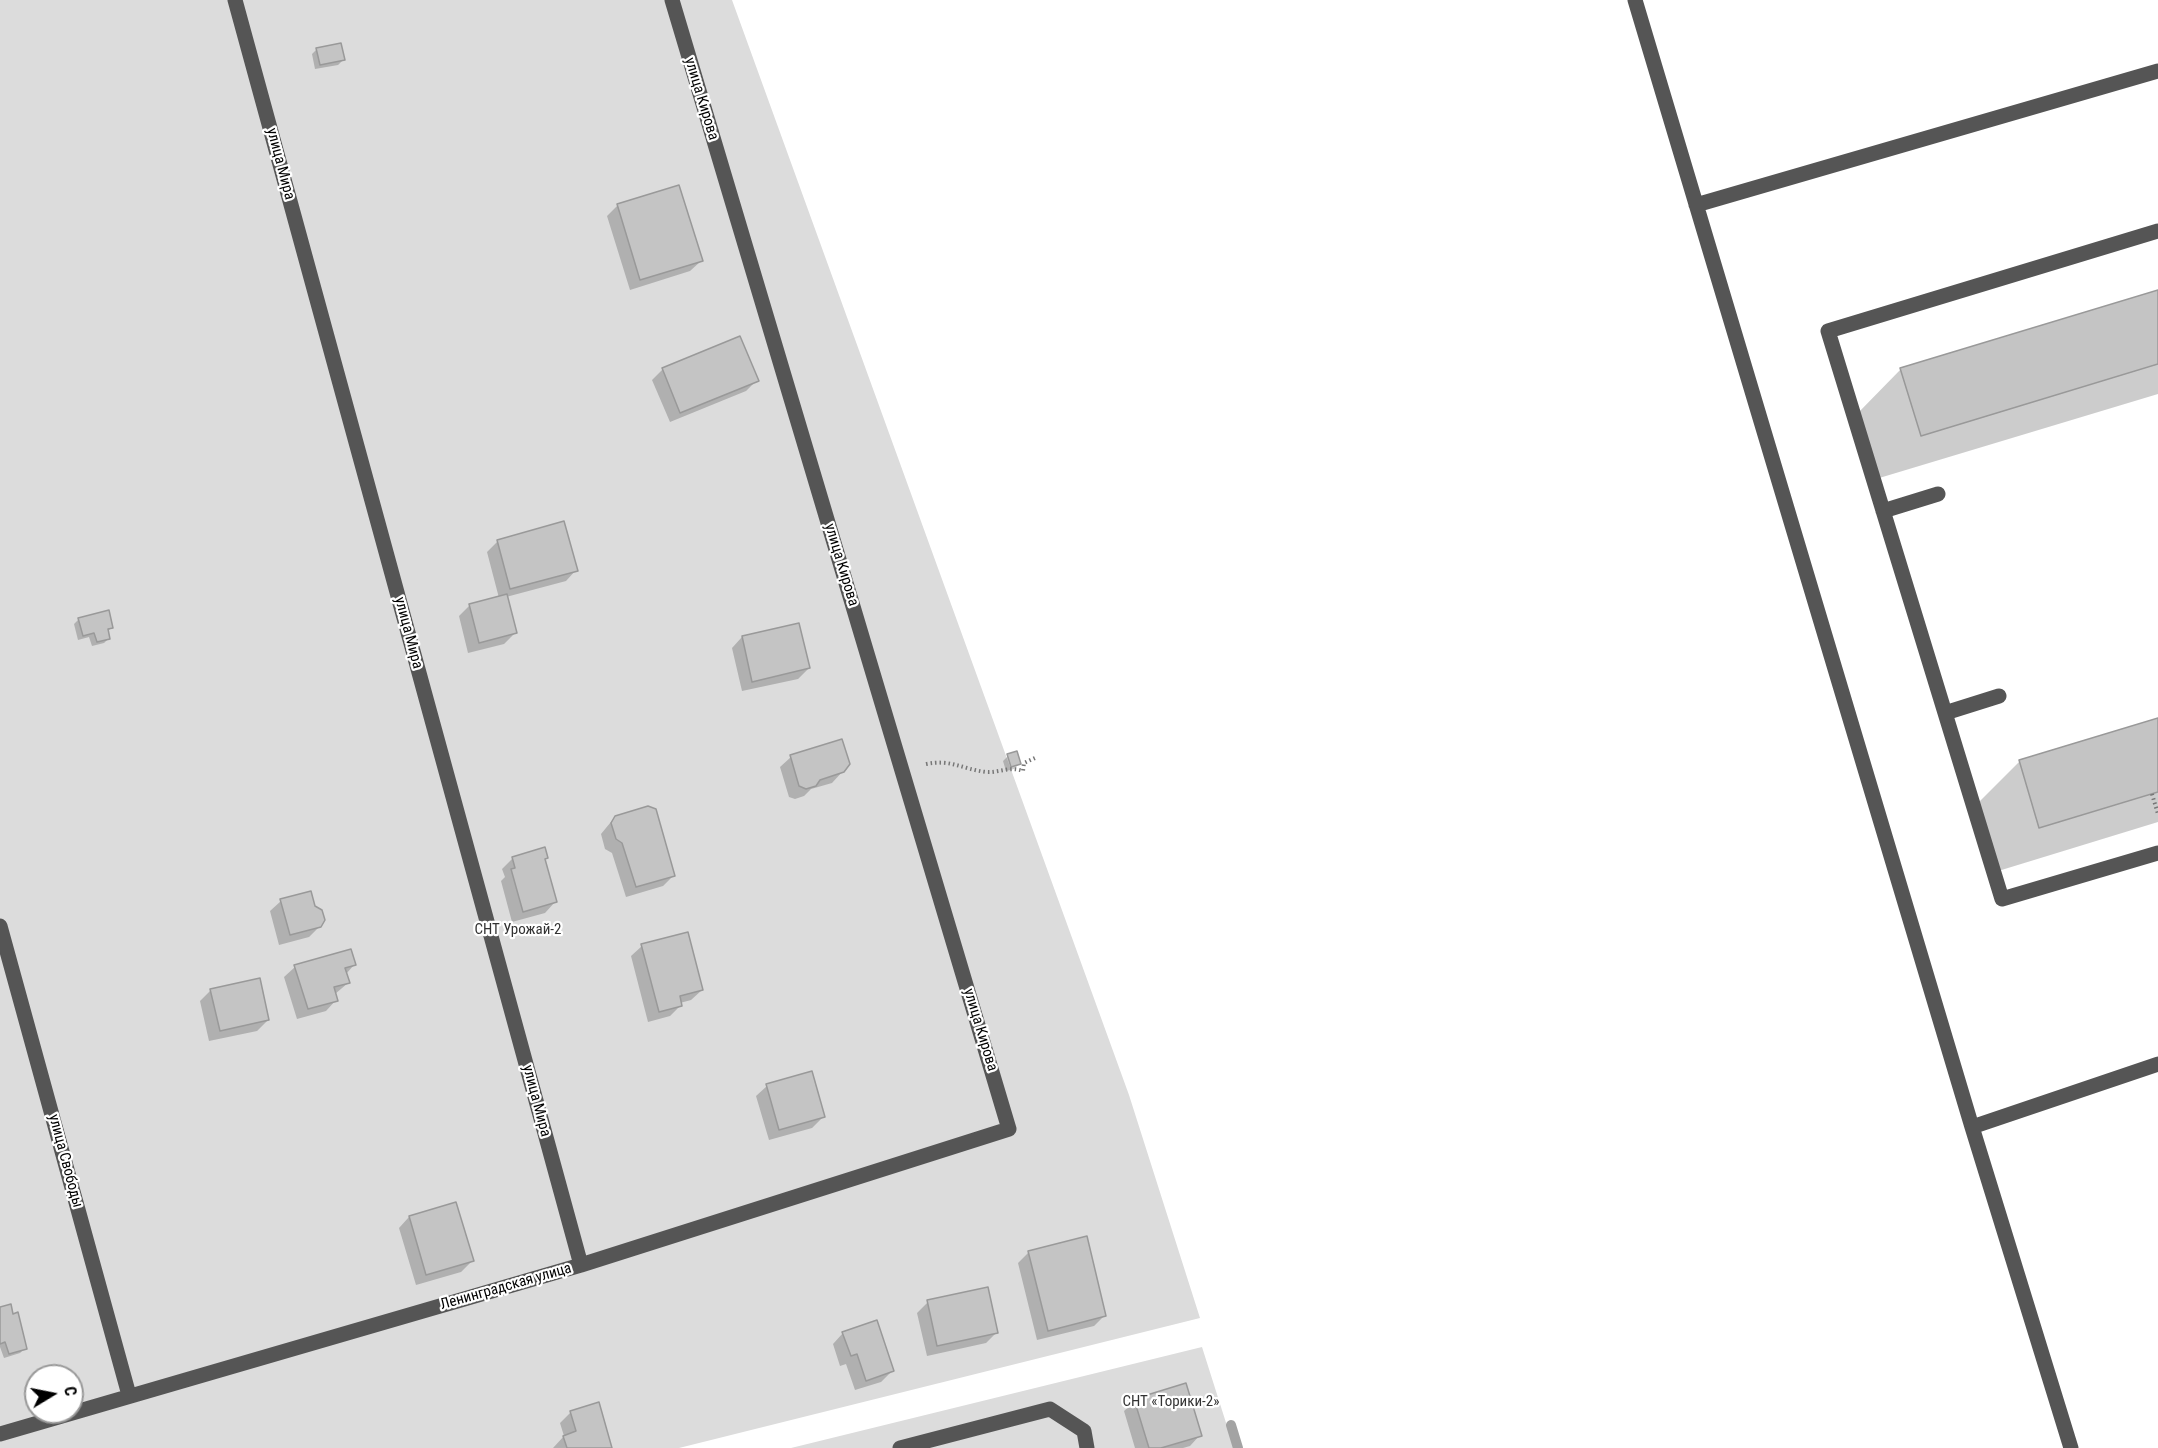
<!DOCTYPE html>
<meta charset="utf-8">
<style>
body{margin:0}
#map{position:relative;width:2158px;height:1448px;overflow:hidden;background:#fff;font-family:"Roboto Condensed",sans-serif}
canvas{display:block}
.north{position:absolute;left:24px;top:1364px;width:60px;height:60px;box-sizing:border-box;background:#fff;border:2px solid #999;border-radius:50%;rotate:80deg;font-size:16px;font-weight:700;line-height:24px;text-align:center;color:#000}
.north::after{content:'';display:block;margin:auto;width:21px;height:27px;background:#000;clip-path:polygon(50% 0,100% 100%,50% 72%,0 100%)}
</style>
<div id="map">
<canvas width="2158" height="1448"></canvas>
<div class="north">С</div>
</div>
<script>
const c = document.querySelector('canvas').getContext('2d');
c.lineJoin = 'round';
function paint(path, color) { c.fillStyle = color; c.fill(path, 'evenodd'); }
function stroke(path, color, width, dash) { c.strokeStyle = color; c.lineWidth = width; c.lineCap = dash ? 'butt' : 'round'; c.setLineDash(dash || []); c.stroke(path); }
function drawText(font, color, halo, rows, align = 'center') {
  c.font = font + ' "Roboto Condensed",sans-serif'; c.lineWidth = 4.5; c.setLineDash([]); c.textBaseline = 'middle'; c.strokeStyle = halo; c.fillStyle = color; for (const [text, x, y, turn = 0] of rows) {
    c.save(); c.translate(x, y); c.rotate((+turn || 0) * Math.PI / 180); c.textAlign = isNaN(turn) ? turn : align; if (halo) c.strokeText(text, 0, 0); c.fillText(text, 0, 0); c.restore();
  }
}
paint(new Path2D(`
 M0,0H732L1129,1095L1200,1318L679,1448H0ZM36,1376H72V1412H36Z
 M1202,1347L1234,1448H791Z`), '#dcdcdc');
paint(new Path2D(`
 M317,49L343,60L338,65L315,69L312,54Z
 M618,205L701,261L690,271L630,290L607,216Z
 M2158,292V394L1876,479L1857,414L1901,369Z
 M663,369L757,380L746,391L670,422L652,380Z
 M498,541L576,570L566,581L506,597L515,633L504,644L468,653L459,616L469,606L499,598L487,552Z
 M79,619L112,627L107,632L109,638L104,643L92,646L89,637L78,640L74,624Z
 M742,637L809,668L798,679L742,691L732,648Z
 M2158,720V822L1995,872L1975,806L2019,762Z
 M1008,756L1019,764L1014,769L1006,771L1003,761Z
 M791,757L843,771L832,783L811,789L804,796L795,799L789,797L780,767Z
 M615,817L674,875L663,886L626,897L612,853L605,849L601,834Z
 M513,858H546L543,861L555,902L545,913L512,922L501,881L505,877L502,869Z
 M281,901L320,926L309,937L279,945L270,911Z
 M642,946L702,990L691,1000L680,1003V1006L670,1016L648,1022L631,956Z
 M354,965L346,974L348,983L335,994L336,1000L326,1011L297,1019L284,977L295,967Z
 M211,990L268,1020L257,1031L209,1041L200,1001Z
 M767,1086L823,1117L812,1128L769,1140L756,1096Z
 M409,1217L472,1261L461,1272L416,1285L399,1228Z
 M1029,1252L1105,1315L1094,1326L1037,1340L1018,1263Z
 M928,1302L996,1333L986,1343L927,1356L917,1313Z
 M0,1309L25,1348L20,1353L4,1358L0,1347Z
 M843,1333L892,1371L881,1382L855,1390L846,1364L840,1366L833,1344Z
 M1135,1401L1200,1435L1190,1446L1183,1448H1135L1124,1411Z
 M571,1412L610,1448H553L564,1436L560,1423Z`), '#0003');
stroke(new Path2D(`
 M1231,1425L1238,1448`), '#a3a3a3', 10);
const building = new Path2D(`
 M341,43L345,60L320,65L316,48Z
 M679,185L703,261L640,280L617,204Z
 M2158,290V364L1921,436L1900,368Z
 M740,336L759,381L680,413L662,368Z
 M564,521L578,571L510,589L497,540Z
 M507,594L517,633L479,643L469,604Z
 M109,610L113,628L108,629L110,639L97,642L94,633L83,636L78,618Z
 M799,623L810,668L752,682L742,636Z
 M2158,718V792L2039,828L2019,760Z
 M842,739L850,764L844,772L820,780L816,786L806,789L799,786L790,755Z
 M1017,751L1021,764L1011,767L1007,754Z
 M648,806L656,809L675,876L636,887L622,843L616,839L611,823L615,816Z
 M545,847L548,858L545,859L557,902L523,912L511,869L515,868L512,857Z
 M311,891L315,906L322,910L325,920L321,927L290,935L280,899Z
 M688,932L703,990L680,996L682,1006L659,1012L641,944Z
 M351,949L356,965L345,968L350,983L334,987L338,1001L308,1009L294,965Z
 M260,978L269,1020L220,1031L210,989Z
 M812,1071L825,1117L779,1130L766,1084Z
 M456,1202L474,1261L426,1275L409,1216Z
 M1087,1236L1106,1316L1048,1331L1028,1251Z
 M988,1287L998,1333L937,1346L927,1300Z
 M11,1304L13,1314L18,1312L27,1349L9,1354L5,1342L0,1344V1307Z
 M877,1320L894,1371L866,1381L857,1354L851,1356L842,1332Z
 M1186,1383L1202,1436L1161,1448H1149L1134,1399Z
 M599,1402L612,1448H567L563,1436L576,1431L570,1411Z`);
paint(building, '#c4c4c4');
stroke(building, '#999', 1.5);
stroke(new Path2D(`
 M926,764C951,759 962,769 986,772C999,773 1010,766 1023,771L1024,763L1035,758
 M2152,794L2158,814`), '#777', 4, [1.5, 3]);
stroke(new Path2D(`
 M235,0L581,1265
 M1635,0L1972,1127L2071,1448
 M1696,205L2158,71
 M2158,231L1828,331L2002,899L2158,853
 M1883,511L1938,494
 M1945,713L1999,696
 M0,926L129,1395
 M1972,1127L2158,1064
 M0,1434L581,1265L1009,1129L672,0
 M900,1448L1050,1409L1084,1431L1087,1448`), '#555', 15);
drawText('15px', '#000', '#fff', [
 ["улица Кирова",701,99,73],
 ["улица Мира",280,164,75],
 ["улица Кирова",841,565,73],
 ["улица Мира",408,633,75],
 ["улица Кирова",980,1030,73],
 ["улица Мира",536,1101,75],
 ["улица Свободы",65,1161,75],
 ["Ленинградская улица",506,1287,-16]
]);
drawText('15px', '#333', '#fff', [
 ["СНТ Урожай-2",518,930],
 ["СНТ «Торики-2»",1171,1402]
]);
</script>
